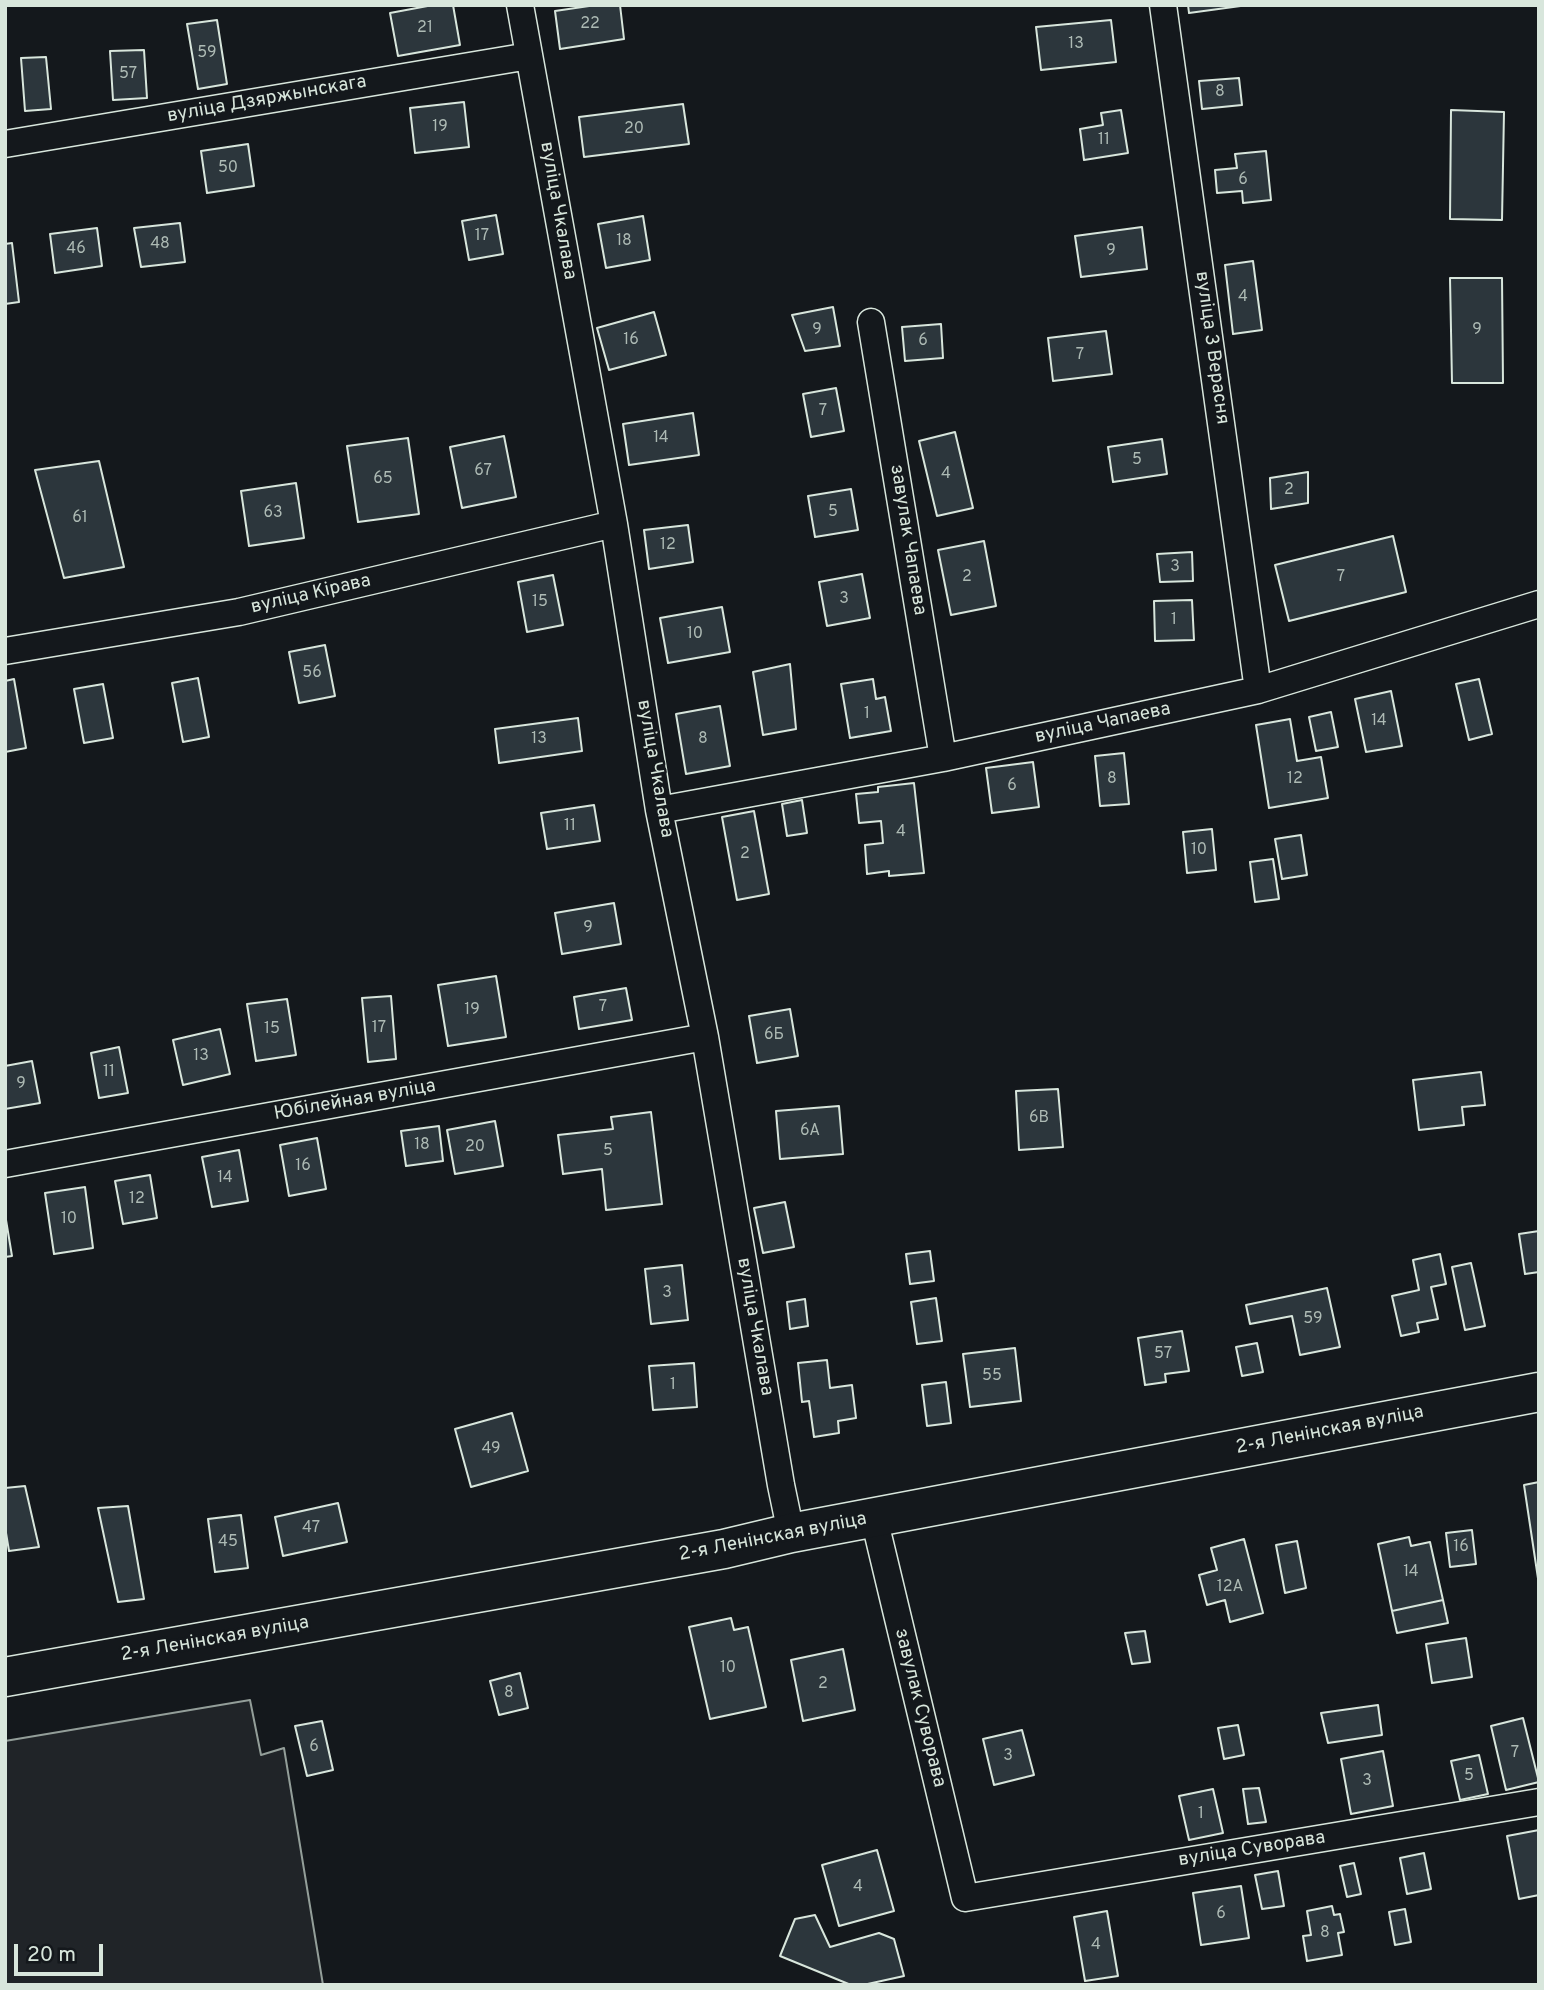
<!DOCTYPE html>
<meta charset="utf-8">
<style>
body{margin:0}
#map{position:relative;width:1544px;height:1990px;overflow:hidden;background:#14181c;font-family:Overpass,sans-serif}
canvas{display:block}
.frame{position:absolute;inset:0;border:7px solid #d8e6dc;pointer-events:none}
.scale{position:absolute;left:14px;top:1944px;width:89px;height:32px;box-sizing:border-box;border:4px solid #d8e6dc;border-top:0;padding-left:9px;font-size:21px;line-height:24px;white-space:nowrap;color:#d8e6dc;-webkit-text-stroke:5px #14181c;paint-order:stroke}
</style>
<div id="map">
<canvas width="1544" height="1990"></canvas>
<div class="frame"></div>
<div class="scale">20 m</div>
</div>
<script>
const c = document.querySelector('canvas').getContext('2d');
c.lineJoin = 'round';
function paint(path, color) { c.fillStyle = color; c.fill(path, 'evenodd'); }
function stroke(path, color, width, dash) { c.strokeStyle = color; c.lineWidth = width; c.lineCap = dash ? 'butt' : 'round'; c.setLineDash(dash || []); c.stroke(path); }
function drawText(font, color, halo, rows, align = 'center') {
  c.font = font + ' Overpass,sans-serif'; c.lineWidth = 5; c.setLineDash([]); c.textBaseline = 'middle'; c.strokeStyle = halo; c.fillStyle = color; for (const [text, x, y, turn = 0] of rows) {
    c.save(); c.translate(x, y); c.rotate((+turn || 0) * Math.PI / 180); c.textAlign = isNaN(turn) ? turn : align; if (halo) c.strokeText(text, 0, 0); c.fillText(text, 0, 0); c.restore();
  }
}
const green = new Path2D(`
 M250,1700L261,1755L284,1748L323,1985H5V1741Z`);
paint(green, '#202428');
stroke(green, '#939e99', 2);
const building = new Path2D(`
 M433,5H453L460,45L398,56L390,13Z
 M596,5H620L624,39L560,49L555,11Z
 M1188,5H1248L1189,13Z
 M217,20L227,84L198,89L187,24Z
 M1111,20L1116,62L1041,70L1036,27Z
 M144,50L147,98L113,100L110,51Z
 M46,57L51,109L25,111L21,58Z
 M1239,78L1242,105L1202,109L1199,81Z
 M464,102L469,147L415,153L410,108Z
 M683,104L689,144L584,157L579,117Z
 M1121,110L1128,153L1084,160L1080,129L1103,125L1101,113Z
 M1451,110L1504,112L1502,220L1450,219Z
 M248,144L254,186L207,193L201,151Z
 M1266,151L1271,200L1243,203L1242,191L1217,193L1215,170L1237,168L1235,154Z
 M496,215L503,254L469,260L462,221Z
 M643,216L650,260L606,268L598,224Z
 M180,223L185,262L141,267L134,228Z
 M1142,227L1147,269L1081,277L1075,236Z
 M97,228L102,266L55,273L50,234Z
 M12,243L19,302L5,304V244Z
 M1253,261L1262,330L1233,334L1225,265Z
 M1450,278H1502L1503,383H1452Z
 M833,307L840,346L805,351L792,315Z
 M654,312L666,355L609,370L597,328Z
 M941,324L943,358L905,361L902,327Z
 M1106,331L1112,374L1053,381L1048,338Z
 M836,388L844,431L811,437L803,394Z
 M693,413L699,455L629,465L623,424Z
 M955,432L973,508L937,516L919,441Z
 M504,436L516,497L462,508L450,447Z
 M408,438L419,514L358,522L347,446Z
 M1162,439L1167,474L1113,482L1108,447Z
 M99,461L124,567L64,578L35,470Z
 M1308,472V503L1271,509L1270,478Z
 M296,483L304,538L249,546L241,491Z
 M851,489L858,530L815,537L808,496Z
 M688,525L693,562L649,569L644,530Z
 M1393,536L1406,592L1289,621L1275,565Z
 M984,541L996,606L951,615L938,550Z
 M1192,552L1193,581L1160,582L1157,554Z
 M862,574L870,618L827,626L819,582Z
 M553,575L563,625L527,632L518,582Z
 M1192,600L1194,640L1155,641L1154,601Z
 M722,607L730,652L668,663L660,618Z
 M325,645L335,696L299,703L289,652Z
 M790,664L796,729L763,735L753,672Z
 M198,678L209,737L183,742L172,683Z
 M14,679L26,748L5,752V681Z
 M873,679L876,699L885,697L891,731L850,738L841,684Z
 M1479,679L1492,734L1469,740L1456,684Z
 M103,684L113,738L84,743L74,689Z
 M1391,691L1402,746L1366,752L1355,699Z
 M720,706L730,766L686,774L676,714Z
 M1331,712L1338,747L1316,751L1309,717Z
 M578,718L582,751L499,763L495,729Z
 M1290,719L1297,761L1321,757L1328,798L1269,808L1256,725Z
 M1124,753L1129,804L1100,806L1095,756Z
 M1033,762L1039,807L992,813L986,768Z
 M914,783L924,873L889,876V871L867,874L865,845L883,843L881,821L859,823L856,794L878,792V787Z
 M802,800L807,833L787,836L782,804Z
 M594,805L600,841L547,849L541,813Z
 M754,811L769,894L737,900L722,817Z
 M1212,829L1216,870L1187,873L1183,832Z
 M1301,835L1307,875L1282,879L1275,839Z
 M1273,859L1279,899L1255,902L1250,862Z
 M614,903L621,944L562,954L555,913Z
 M496,976L506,1037L448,1046L438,985Z
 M626,988L632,1020L579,1029L574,997Z
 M391,996L396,1059L368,1062L362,998Z
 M287,999L296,1055L256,1061L247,1004Z
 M790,1009L798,1056L757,1063L749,1016Z
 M220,1029L230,1074L183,1085L173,1040Z
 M119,1047L128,1093L99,1098L91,1053Z
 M32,1061L40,1103L5,1109V1066Z
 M1481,1072L1485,1105L1462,1107L1464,1125L1419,1130L1413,1080Z
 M1058,1089L1063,1147L1019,1150L1016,1091Z
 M839,1106L843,1154L780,1159L776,1111Z
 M651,1112L662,1204L606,1210L602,1169L563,1174L558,1135L613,1129L611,1117Z
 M495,1121L503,1166L455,1174L447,1130Z
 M439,1126L443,1161L406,1166L401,1131Z
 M317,1138L326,1189L289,1196L280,1145Z
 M239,1150L248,1201L212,1207L202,1157Z
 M150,1175L157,1218L123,1224L115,1181Z
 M85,1187L93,1248L54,1254L45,1193Z
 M785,1202L794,1247L763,1253L754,1208Z
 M5,1214L12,1256L5,1257Z
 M1539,1231V1272L1525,1274L1519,1234Z
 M930,1251L934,1281L910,1284L906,1254Z
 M1440,1254L1446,1284L1431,1287L1438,1319L1417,1323L1419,1332L1401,1336L1392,1296L1419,1290L1413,1260Z
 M1471,1263L1485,1326L1465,1330L1452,1267Z
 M682,1265L688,1320L651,1324L645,1269Z
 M1327,1288L1340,1347L1300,1355L1292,1316L1250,1324L1246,1305Z
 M936,1298L942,1341L917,1344L911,1302Z
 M805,1299L808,1326L790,1329L787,1302Z
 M1182,1331L1189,1371L1165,1374L1166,1382L1145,1385L1138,1338Z
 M1257,1343L1263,1372L1242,1376L1236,1347Z
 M1015,1348L1021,1401L970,1407L963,1354Z
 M827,1360L830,1388L852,1385L856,1418L838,1421L839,1433L814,1437L809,1401L802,1402L798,1363Z
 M694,1363L697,1407L653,1410L649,1366Z
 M946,1382L951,1423L927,1426L922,1385Z
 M512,1413L528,1471L471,1487L455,1429Z
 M1539,1482V1585L1524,1485Z
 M25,1486L39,1547L9,1551L5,1527V1488Z
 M338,1503L347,1542L283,1556L275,1517Z
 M128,1506L144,1599L118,1602L98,1508Z
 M241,1515L248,1568L215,1572L208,1519Z
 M1472,1530L1476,1564L1450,1567L1446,1533Z
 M1409,1537L1411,1546L1430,1542L1443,1600L1392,1611L1378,1544Z
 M1244,1539L1263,1613L1230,1622L1225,1600L1207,1605L1199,1575L1217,1570L1211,1548Z
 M1297,1541L1306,1588L1285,1593L1276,1545Z
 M1443,1600L1448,1623L1397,1633L1392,1611Z
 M731,1618L734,1630L748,1627L766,1707L710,1719L689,1627Z
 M1145,1631L1150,1662L1132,1664L1125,1633Z
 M1466,1638L1472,1677L1432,1683L1426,1644Z
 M843,1649L855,1710L803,1721L791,1660Z
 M520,1673L528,1708L499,1715L490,1681Z
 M1378,1705L1382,1735L1328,1743L1321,1713Z
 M1523,1718L1539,1782L1506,1790L1491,1726Z
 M322,1721L333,1770L307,1776L295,1726Z
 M1238,1725L1244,1755L1224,1759L1218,1728Z
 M1022,1730L1034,1775L994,1785L983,1739Z
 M1383,1751L1393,1806L1351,1814L1341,1759Z
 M1479,1755L1488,1794L1460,1800L1451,1761Z
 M1259,1788L1266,1822L1248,1824L1243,1789Z
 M1213,1789L1223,1833L1189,1840L1179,1796Z
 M1539,1830V1895L1519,1899L1507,1836Z
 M877,1850L894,1911L839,1926L822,1865Z
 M1424,1853L1431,1889L1407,1894L1400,1858Z
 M1354,1863L1361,1894L1347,1897L1340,1866Z
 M1278,1871L1284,1906L1262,1909L1255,1875Z
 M1241,1886L1249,1938L1201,1945L1193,1893Z
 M1332,1906L1334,1915L1340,1914L1344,1932L1338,1933L1342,1955L1307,1961L1303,1936L1311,1935L1307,1911Z
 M1405,1909L1411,1942L1395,1945L1389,1912Z
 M1107,1911L1118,1976L1085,1981L1074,1917Z
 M815,1915L830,1947L879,1933L894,1939L904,1976L863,1985H851L780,1956L795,1919Z`);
paint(building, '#2c363c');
stroke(building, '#d8e6dc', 2);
const minor = new Path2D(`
 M520,5L614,524L659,810L705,1037L781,1485L791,1533
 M1163,5L1258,690
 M5,144L529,56
 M871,322L943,758
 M5,651L239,612L614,524
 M659,810L943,758L1258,690L1539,604
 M5,1164L705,1037
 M874,1518L965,1898L1539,1802`);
const secondary = new Path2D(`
 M5,1677L724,1549L791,1533L1539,1392`);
stroke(minor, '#d8e6dc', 29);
stroke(secondary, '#d8e6dc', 41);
stroke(minor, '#14181c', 26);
stroke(secondary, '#14181c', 38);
drawText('16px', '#adbab4', null, [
 ["22",590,25],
 ["21",425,29],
 ["13",1076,45],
 ["59",207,54],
 ["57",128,75],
 ["8",1220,93],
 ["19",440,128],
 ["20",634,130],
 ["11",1104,141],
 ["50",228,169],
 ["6",1243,181],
 ["17",482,237],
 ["18",624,242],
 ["48",160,245],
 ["46",76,250],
 ["9",1111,252],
 ["4",1243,298],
 ["9",817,331],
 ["9",1477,331],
 ["16",631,341],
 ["6",923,342],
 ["7",1080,356],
 ["7",823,412],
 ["14",661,439],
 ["5",1137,461],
 ["67",483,472],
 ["4",946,475],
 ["65",383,480],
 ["2",1289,491],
 ["5",833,513],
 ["63",273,514],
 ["61",80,519],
 ["12",668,546],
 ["3",1175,568],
 ["2",967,578],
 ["7",1341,578],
 ["3",844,600],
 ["15",540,603],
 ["1",1174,621],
 ["10",695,635],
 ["56",312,674],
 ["1",867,715],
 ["14",1379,722],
 ["13",539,740],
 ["8",703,740],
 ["8",1112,780],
 ["12",1295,780],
 ["6",1012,787],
 ["11",570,827],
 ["4",901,833],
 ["10",1199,851],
 ["2",745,855],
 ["9",588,929],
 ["7",603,1008],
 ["19",472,1011],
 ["17",379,1029],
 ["15",272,1030],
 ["6Б",774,1036],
 ["13",201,1057],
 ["11",109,1073],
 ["9",21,1085],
 ["6В",1039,1119],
 ["6А",810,1132],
 ["18",422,1146],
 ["20",475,1148],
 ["5",608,1152],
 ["16",303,1167],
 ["14",225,1179],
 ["12",137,1200],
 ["10",69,1220],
 ["3",667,1294],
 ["59",1313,1320],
 ["57",1163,1355],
 ["55",992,1377],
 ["1",673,1386],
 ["49",491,1450],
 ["47",311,1529],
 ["45",228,1543],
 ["16",1461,1548],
 ["14",1411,1573],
 ["12А",1230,1588],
 ["10",728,1669],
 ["2",823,1685],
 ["8",509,1694],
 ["6",314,1748],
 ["7",1515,1754],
 ["3",1008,1757],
 ["5",1469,1777],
 ["3",1367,1782],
 ["1",1201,1815],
 ["4",858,1888],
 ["6",1221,1915],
 ["8",1325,1934],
 ["4",1096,1946]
]);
drawText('19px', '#d8e6dc', '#14181c', [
 ["вуліца Дзяржынскага",267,100,-10],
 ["вуліца Чкалава",557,211,80],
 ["вуліца 3 Верасня",1211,348,82],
 ["завулак Чапаева",907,540,81],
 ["вуліца Кірава",311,595,-13],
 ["вуліца Чапаева",1103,724,-12],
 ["вуліца Чкалава",654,769,80],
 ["Юбілейная вуліца",355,1101,-10],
 ["вуліца Чкалава",754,1327,80],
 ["2-я Ленінская вуліца",1330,1431,-11],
 ["2-я Ленінская вуліца",773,1538,-11],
 ["2-я Ленінская вуліца",215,1640,-10],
 ["завулак Суворава",919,1708,76],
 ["вуліца Суворава",1252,1850,-9]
]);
</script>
